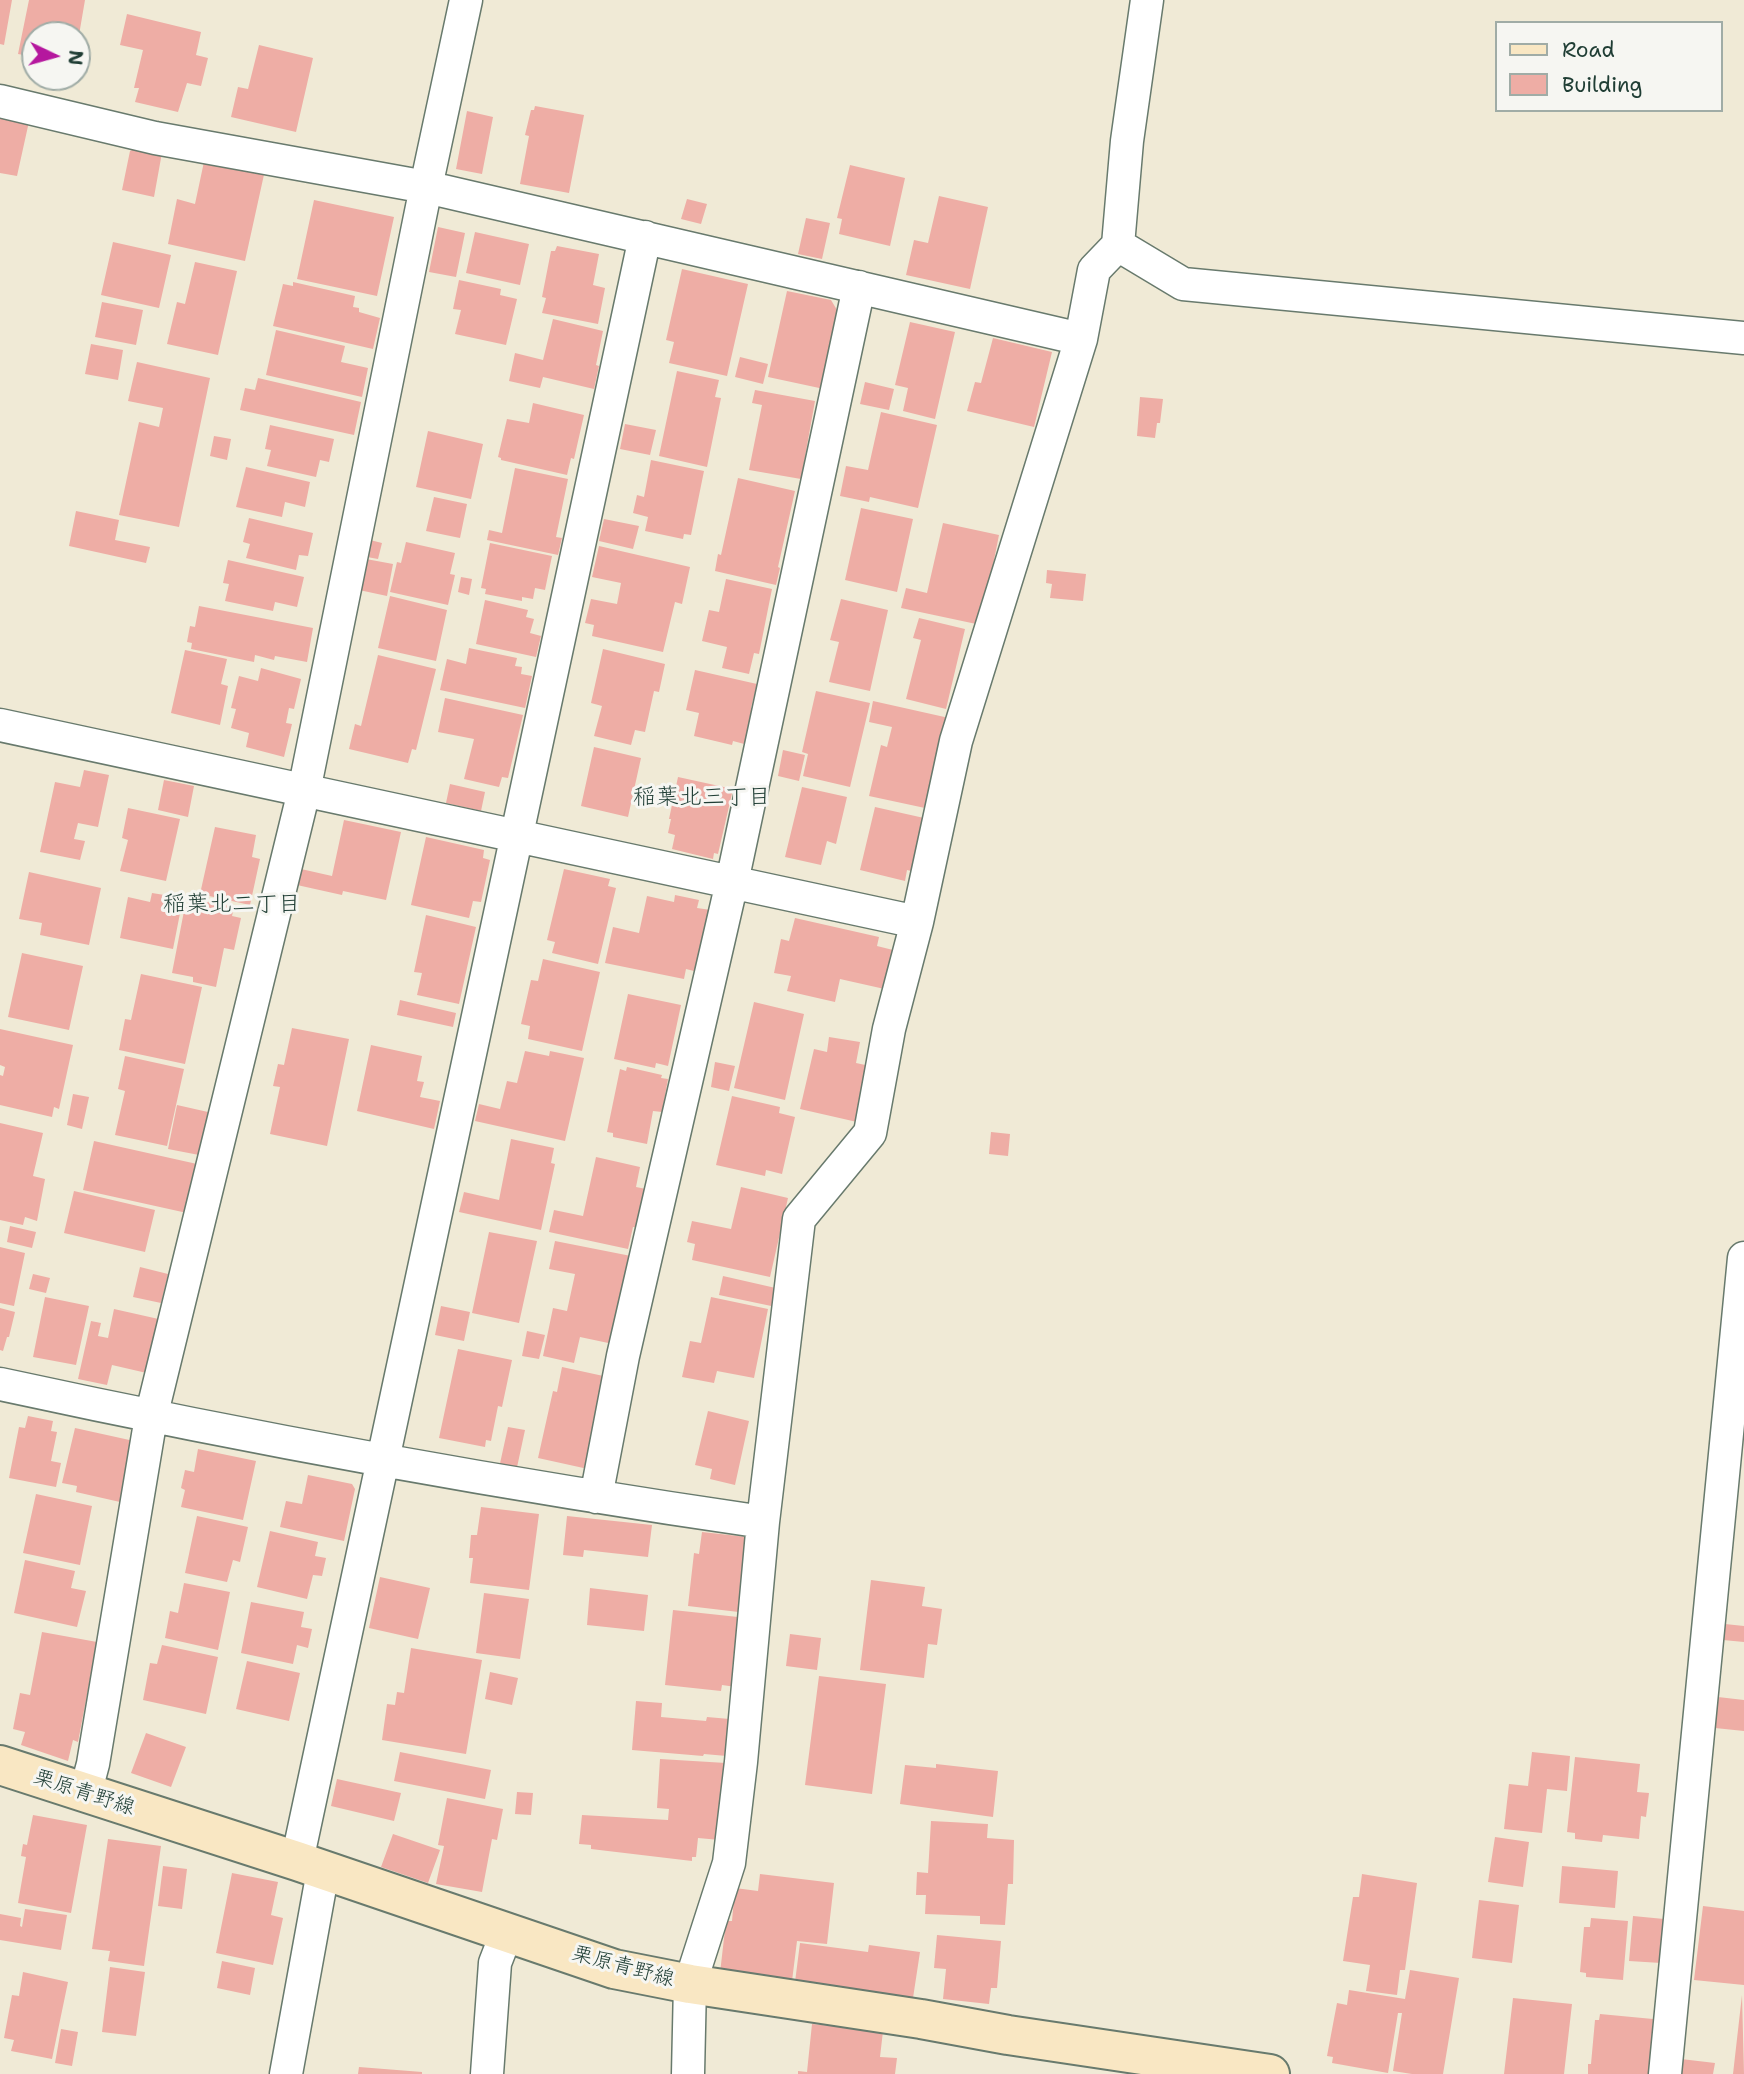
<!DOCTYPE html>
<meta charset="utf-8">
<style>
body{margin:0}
#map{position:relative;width:1744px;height:2074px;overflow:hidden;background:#f0ead6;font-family:"Shantell Sans",sans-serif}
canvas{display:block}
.legend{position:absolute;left:1495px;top:21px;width:228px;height:91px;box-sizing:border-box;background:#f6f6f2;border:2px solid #a0aca6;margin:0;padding:9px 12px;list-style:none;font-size:21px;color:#1f3d34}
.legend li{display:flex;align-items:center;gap:14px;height:35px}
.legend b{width:35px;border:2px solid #a0aca6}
.north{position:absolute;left:21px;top:21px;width:70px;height:70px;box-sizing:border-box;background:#f6f6f2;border:2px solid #a0aca6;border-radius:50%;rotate:95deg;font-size:19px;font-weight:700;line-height:28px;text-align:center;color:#1f3d34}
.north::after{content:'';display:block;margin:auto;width:24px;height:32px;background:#b5179e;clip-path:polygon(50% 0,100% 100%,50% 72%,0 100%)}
</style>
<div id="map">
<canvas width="1744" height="2074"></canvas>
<ul class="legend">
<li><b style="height:9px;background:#f9e7c3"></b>Road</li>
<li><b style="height:19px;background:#eeada5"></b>Building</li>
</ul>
<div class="north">N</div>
</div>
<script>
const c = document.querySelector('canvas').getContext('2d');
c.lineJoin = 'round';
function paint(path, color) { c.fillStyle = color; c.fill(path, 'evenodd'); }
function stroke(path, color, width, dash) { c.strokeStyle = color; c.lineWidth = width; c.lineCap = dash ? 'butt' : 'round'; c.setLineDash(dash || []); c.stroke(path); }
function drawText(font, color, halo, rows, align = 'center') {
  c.font = font + ' "Shantell Sans","Klee One",sans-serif'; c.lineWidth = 6; c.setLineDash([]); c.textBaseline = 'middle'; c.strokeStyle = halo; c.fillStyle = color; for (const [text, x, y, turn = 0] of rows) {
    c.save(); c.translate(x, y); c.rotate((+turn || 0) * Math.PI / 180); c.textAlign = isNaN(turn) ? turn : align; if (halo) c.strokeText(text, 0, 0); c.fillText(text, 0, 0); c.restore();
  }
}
paint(new Path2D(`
 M0,0H12L4,45L0,44Z
 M29,0H85L79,35H35V57L18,54Z
 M127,14L201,32L196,55L208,58L201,86L187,83L178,112L135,102L139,88H134L143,50L120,45Z
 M259,45L313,58L296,132L231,117L238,87L248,89Z
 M535,106L584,115L569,193L520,184L529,136L525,135L531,110H534Z
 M0,111L30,117L17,176L0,173Z
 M467,111L493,117L482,174L456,169Z
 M145,144L163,147L154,197L122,190L130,151Z
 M205,157L265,170L245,261L168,244L177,199L195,204Z
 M850,165L905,178L890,246L839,234L842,219L837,218Z
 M939,196L988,207L970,289L906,275L914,240L928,243Z
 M687,199L707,204L701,224L681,219Z
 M314,200L394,217L377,296L297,279Z
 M806,218L830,223L822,259L798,254Z
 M438,227L465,233L456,277L429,272Z
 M475,232L529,244L520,285L466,273Z
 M113,242L171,255L159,308L101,295Z
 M557,246L599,254L593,285L605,288L598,324L542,313L546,298L542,297L551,251H555Z
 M195,262L237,271L218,355L167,344L177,302L185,304Z
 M682,269L748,284L727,376L669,363L674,342L666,340Z
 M459,280L501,289L500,295L517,299L506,345L455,334L461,310L453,309Z
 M293,282L355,296L353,307L359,308V312L380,318L373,349L273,326L283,284L293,286Z
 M787,291L831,300L840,315L824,389L768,377Z
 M102,302L143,310L136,345L95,337Z
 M553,319L603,331L596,365L599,366L594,389L543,377L540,388L509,381L515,353L543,360Z
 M910,322L955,332L935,419L903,411L908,388L895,385Z
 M276,330L345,346L341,362L368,368L362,397L266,375Z
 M993,338L1052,352L1034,427L967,411L975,382L981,383Z
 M91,344L123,350L118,380L85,374Z
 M740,357L768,364L763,384L735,377Z
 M137,362L210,378L179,527L119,515L139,422L159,427L163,408L128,401Z
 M677,371L719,380L715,397L721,398L707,467L659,456Z
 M258,378L361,402L354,435L240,410L245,388L255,390Z
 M865,382L894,389L889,410L860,404Z
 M755,390L815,401L801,479L749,470L762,405L752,403Z
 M1140,397L1163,399L1160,423H1157L1155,438L1137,436Z
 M533,403L584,415L574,459L571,458L567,475L501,460V458L498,457L507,419L529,423Z
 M881,412L937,425L918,508L870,497L869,502L840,496L846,466L868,470Z
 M625,424L656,430L650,455L620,449Z
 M270,425L334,439L329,462L320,460L316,477L267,466L271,450L265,449Z
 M428,431L483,444L471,499L416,487Z
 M214,436L231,439L227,460L210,456Z
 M651,460L704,471L691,535L684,534L683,539L645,531L648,517L633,513L637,495L644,497Z
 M246,467L310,482L305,507L285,502L282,517L236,507Z
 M515,468L568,479L556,537L562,538L558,555L487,540L489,530L502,533Z
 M738,478L795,491L778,567L780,568L776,585L715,571L718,554L721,555Z
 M434,497L467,504L460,538L426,531Z
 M861,508L913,519L897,592L845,580Z
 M76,511L119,520L115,540L150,547L146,563L69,546Z
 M249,518L313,533L308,556L299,555L296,570L246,558L250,544L243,542Z
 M604,519L639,526L633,549L599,541Z
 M943,523L999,535L981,625L901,608L906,588L927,593Z
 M370,540L382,543L378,559L367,557Z
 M406,542L455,553L450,574L455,575L448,605L390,592L397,562L401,563Z
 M490,543L552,556L545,590L535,588L533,599L522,597V601L485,594L486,589L481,588Z
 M599,546L690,567L682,604L675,602L663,652L592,636L594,625L585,623L591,599L617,604L621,583L592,577Z
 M366,559L393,564L387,596L359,590Z
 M228,560L304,577L297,607L275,602L273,611L225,601L229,584L223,583Z
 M1047,570L1086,574L1083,601L1050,598L1052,584L1046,583Z
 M461,577L472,579L469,595L458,592Z
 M726,579L772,589L759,654L754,653L749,674L722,668L727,647L702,641L709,610L719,612Z
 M390,596L447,610L436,661L378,648Z
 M841,599L888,610L870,691L829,682L839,642L830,640Z
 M485,600L528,610L526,617L534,619L530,633L541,636L536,657L476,644Z
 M199,606L313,628L307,662L275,656L274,660L255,655L254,662L191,649L192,643L187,642L190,626L195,627Z
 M919,618L965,629L946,709L906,699L921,640L913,638Z
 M469,648L517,658L515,666L522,667L521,674L532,676L525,708L440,690L447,659L466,664Z
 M603,649L665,664L659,692L654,691L645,732L635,730L631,745L594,736L602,706L591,703Z
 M185,650L227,659L221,684L228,686L220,725L171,713Z
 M378,655L436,669L416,750L412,749L408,763L349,749L355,724L361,726Z
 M261,668L301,679L294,709L289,708L286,723L292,724L284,757L246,747L249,733L231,728L236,709L231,708L239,676L258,681Z
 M695,670L757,684L751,708L757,709L748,745L733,741L732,745L694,736L699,713L686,710Z
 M816,691L870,703L850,787L803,776L808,754L802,752Z
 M445,698L523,715L508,778L502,777L499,787L464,779L474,739L438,732Z
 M873,701L949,718L925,808L869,796L881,745L887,747L892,727L869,722Z
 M594,747L641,758L628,817L581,806Z
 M783,750L805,755L799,781L778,776Z
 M84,770L109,775L98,827L78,823L74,839L85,841L80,860L40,852L55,782L80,787Z
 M678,777L733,789L718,854L714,853L713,859L672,849L675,835L668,833L671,819H669Z
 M164,780L194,786L188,817L158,810Z
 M450,784L485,792L481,811L446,803Z
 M802,787L847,797L836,844L827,841L821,865L785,857Z
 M875,807L924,818L915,872L907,870L905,881L860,870Z
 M128,808L180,819L166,881L120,871L128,840L122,838Z
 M344,820L401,832L386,900L343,891L342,895L297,885L301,869L332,876Z
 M215,827L256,835L252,857L260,859L250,905L200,894Z
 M426,837L484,850L483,858L490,860L481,902L473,901L469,918L411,905Z
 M564,869L610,879L608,886L616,888L598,964L552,953L555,942L547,940Z
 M29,872L101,888L89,945L40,935L42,923L19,919Z
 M152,893L183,898L173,949L120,938L128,897L150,902Z
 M675,895L699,900L697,908L711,910L698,972L686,969L684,979L605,963L613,927L639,933L647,896L674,902Z
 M192,899L234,907L232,916L241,918L234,950L224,948L216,987L193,982V977L172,973L185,906L190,907Z
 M426,915L476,927L459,1004L417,995L422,973L414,972Z
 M795,918L879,937L877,946L897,951L889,990L840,979L835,1002L787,991L791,976L774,973L781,939L789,941Z
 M22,953L83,966L69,1030L8,1017Z
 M543,959L600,972L582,1051L528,1039L530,1026L521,1024L531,980L538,981Z
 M141,974L202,987L185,1064L119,1050L125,1019L131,1020Z
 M628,994L681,1005L668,1066L656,1063L655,1068L614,1059Z
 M400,1000L456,1013L453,1027L397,1015Z
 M754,1002L804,1014L785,1100L734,1088Z
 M292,1028L349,1039L327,1146L270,1134L280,1087L273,1086L278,1064L284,1065Z
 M0,1029L73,1045L59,1109L54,1107L52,1117L0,1105V1075L3,1076L5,1067L0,1065Z
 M829,1037L860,1042L856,1063L870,1066L857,1122L800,1109L814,1049L827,1052Z
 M371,1045L422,1056L417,1081L424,1082L420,1097L440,1101L434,1129L357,1111Z
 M525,1051L549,1056L550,1051L584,1058L565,1141L475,1121L479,1104L500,1109L507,1081L517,1083Z
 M125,1056L184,1069L167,1146L115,1135L125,1091L118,1089Z
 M715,1062L735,1066L729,1091L711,1087Z
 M627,1067L662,1075L661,1078L668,1079L662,1112L653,1111L647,1144L613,1137V1133L607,1132L620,1069L626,1071Z
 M73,1094L89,1097L82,1129L67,1125Z
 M732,1096L780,1107L779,1113L795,1117L782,1174L766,1170L765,1176L716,1165Z
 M177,1105L208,1112L199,1155L168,1149Z
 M0,1123L43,1133L33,1176L45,1179L37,1221L25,1217L23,1225L0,1220Z
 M991,1132L1010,1134L1008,1156L989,1154Z
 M511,1139L554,1148L551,1163L555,1164L541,1230L459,1212L464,1192L499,1200Z
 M94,1141L197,1164L187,1213L83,1190Z
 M596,1157L640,1167L636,1187L651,1190L642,1228L633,1227L628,1249L549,1232L554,1210L583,1216Z
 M741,1187L788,1198L770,1277L692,1260L695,1244L687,1242L692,1221L731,1229Z
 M74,1191L155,1210L145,1252L64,1233Z
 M10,1226L36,1232L32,1248L7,1242Z
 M489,1232L537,1241L519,1323L472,1313Z
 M555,1241L631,1256L613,1344L580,1337L574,1363L543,1356L553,1308L567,1311L575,1274L549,1269Z
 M0,1247L25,1253L14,1306L0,1303Z
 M140,1267L168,1274L161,1303L133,1297Z
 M33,1274L50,1278L46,1293L29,1289Z
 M723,1276L780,1289L776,1307L719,1295Z
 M45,1297L89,1306L76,1365L33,1357Z
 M711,1297L768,1309L754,1378L717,1371L714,1383L682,1377L690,1341L701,1343Z
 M441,1306L470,1312L464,1341L435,1335Z
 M0,1308L15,1312L9,1337H7L3,1351L0,1350Z
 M114,1309L163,1320L151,1374L112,1365L107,1385L78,1379L91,1321L101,1323L98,1336L108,1338Z
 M527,1331L545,1335L539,1359L522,1356Z
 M458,1349L512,1360L502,1407L498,1406L491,1441L486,1440L485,1447L439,1438Z
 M562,1367L608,1377L588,1469L538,1458L553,1391L557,1392Z
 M708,1411L749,1421L735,1485L710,1479L712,1469L695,1465Z
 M28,1416L53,1421L51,1431L57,1432L51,1461L61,1463L56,1487L9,1478L19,1427L25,1428Z
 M508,1427L525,1430L516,1472L499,1468Z
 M75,1428L134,1441L120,1502L76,1492L77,1486L62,1483Z
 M198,1449L256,1461L243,1520L181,1507L185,1490L181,1488L185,1470L194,1472Z
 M308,1475L352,1484L355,1489L344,1541L280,1527L286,1501L302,1504Z
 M36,1494L92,1506L80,1565L23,1553Z
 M481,1507L539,1514L529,1590L470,1583L473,1558H469L471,1535H477Z
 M197,1516L248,1527L240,1562L233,1560L227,1582L185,1573Z
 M567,1516L652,1525L648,1557L584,1550L583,1557L563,1555Z
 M270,1531L318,1542L315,1556L326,1558L322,1576L313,1575L307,1599L257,1587Z
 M702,1532L756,1538L747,1613L688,1606L694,1553L699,1554Z
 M25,1560L75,1571L71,1588L86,1591L77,1627L14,1613Z
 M380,1577L430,1588L418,1639L369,1628Z
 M871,1580L925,1587L922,1606L942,1609L937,1645L928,1644L924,1678L860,1670Z
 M184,1583L230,1592L218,1650L165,1638L170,1611L178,1613Z
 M590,1588L648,1595L644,1631L587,1625Z
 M484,1593L529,1599L520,1659L476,1653Z
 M251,1602L304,1612L301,1627L312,1629L308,1648L297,1645L293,1664L241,1653Z
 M673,1610L738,1617L732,1670L738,1671L736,1687L722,1685L721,1691L665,1685Z
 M1725,1624L1744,1626V1642L1723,1640Z
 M42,1632L97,1642L78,1742L73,1740L68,1761L21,1745L25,1732L13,1729L20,1693L30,1695Z
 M790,1634L821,1638L817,1670L786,1666Z
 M162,1645L218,1657L206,1714L143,1700L150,1663L157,1664Z
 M411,1648L482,1660L466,1754L382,1740L387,1704L395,1705L397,1692L404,1693Z
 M247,1661L300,1673L289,1721L236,1709Z
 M490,1672L518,1678L512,1705L485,1699Z
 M819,1676L886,1684L872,1794L805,1785Z
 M1718,1697L1744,1700V1731L1715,1728Z
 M636,1701L662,1703L661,1717L706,1721L707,1717L741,1720L738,1757L704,1754L703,1756L632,1750Z
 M146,1733L186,1747L171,1787L131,1773Z
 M400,1752L491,1770L485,1799L394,1781Z
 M1532,1752L1570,1756L1567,1791L1547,1789L1542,1833L1504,1829L1509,1784L1528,1786Z
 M1575,1757L1640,1764L1637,1792L1649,1793L1646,1817L1641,1816L1639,1839L1603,1835L1602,1842L1575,1839V1833L1567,1832Z
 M660,1759L726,1763L720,1840L698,1838L696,1857H692V1861L591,1849V1845L579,1844L582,1815L668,1820L669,1809L657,1808Z
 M936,1764L998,1771L993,1817L900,1804L905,1765L936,1768Z
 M337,1779L401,1793L394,1821L331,1806Z
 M517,1792L533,1793L531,1815L515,1814Z
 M447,1798L503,1809L497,1840L492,1839L482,1892L436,1884L444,1846L438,1845Z
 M33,1815L87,1825L71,1913L18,1903L26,1857L21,1856L23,1844L27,1845Z
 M931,1821L988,1824L987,1838L1014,1840L1013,1884H1008L1005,1925L980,1924V1916L925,1914L926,1895H916L917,1872L928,1873Z
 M393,1834L440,1850L428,1883L381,1867Z
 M1495,1837L1529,1842L1523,1887L1488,1882Z
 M108,1839L161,1846L144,1966L108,1961L110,1951L92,1949Z
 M163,1866L187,1869L182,1909L158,1906Z
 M1562,1866L1618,1871L1615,1908L1559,1903Z
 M232,1873L278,1882L271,1915L283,1918L273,1965L216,1953Z
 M760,1874L834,1883L827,1944L797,1941L792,1981L720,1973L726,1921H732L735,1888L758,1891Z
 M1362,1874L1417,1883L1405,1970H1400L1397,1995L1366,1991L1370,1965L1343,1961L1353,1897H1359Z
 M1479,1900L1519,1905L1512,1963L1472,1958Z
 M1703,1906L1744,1911V1985L1694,1980Z
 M25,1909L67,1915L61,1950L0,1940V1914L21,1918L20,1926L22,1927Z
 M1633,1916L1664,1919L1661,1963L1629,1961Z
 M1591,1918L1628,1921L1623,1980L1586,1977V1973L1580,1972L1584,1927H1590Z
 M937,1935L1001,1941L997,1988H991L989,2004L943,1999L946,1969L934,1968Z
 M800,1943L868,1952L869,1945L920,1952L913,1998L795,1982Z
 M222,1961L255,1968L250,1995L217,1988Z
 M110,1967L145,1972L136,2036L102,2032Z
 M1410,1970L1459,1978L1443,2074H1412L1393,2071L1402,2013H1398L1388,2073L1332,2063L1333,2057L1327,2056L1337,2003L1347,2005L1349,1990L1405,1999Z
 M23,1972L68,1982L52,2059L11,2051L14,2040L4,2038L12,1995L19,1996Z
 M1742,1995L1744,2074H1733Z
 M1513,1998L1572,2004L1564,2074H1504Z
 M1600,2014L1653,2019L1649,2074H1588V2064H1591L1595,2020H1599Z
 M812,2024L883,2031L880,2057L897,2058L895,2074H798V2071L807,2072Z
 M61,2029L78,2032L72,2066L55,2063Z
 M1681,2059L1715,2063L1713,2074H1679Z
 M359,2067L422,2072V2074H358Z`), '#eeada5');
const street = new Path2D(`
 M0,101L155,138L426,187L1081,339
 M1118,245L1183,284L1744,338
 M0,725L917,922
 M0,1384C253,1439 507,1485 763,1522
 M596,1497L623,1356L732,882L859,287
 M85,1794L93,1764L151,1417L304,791L426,187L466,0
 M297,1861L645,237
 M286,2074L323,1871
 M487,2074L495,1963L507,1932
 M688,2074L690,1984L729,1863L741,1762L763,1522L799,1219L870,1133L889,1029L917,922L956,741L1081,339L1094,270L1118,245L1127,141L1147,0
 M1665,2074L1744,1258`);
const secondary = new Path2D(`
 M0,1765L297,1861L614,1969L690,1984L921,2019L1008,2035L1270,2074`);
stroke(street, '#687a6d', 35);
stroke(secondary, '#687a6d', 42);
stroke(street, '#fff', 32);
stroke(secondary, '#f9e7c3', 38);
drawText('21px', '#1f3d34', '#f6f6f2', [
 ["栗原青野線",84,1793,18],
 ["栗原青野線",623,1967,15]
]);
drawText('23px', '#1f3d34', '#f6f6f2', [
 ["稲葉北三丁目",702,798],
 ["稲葉北二丁目",232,905]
]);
</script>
